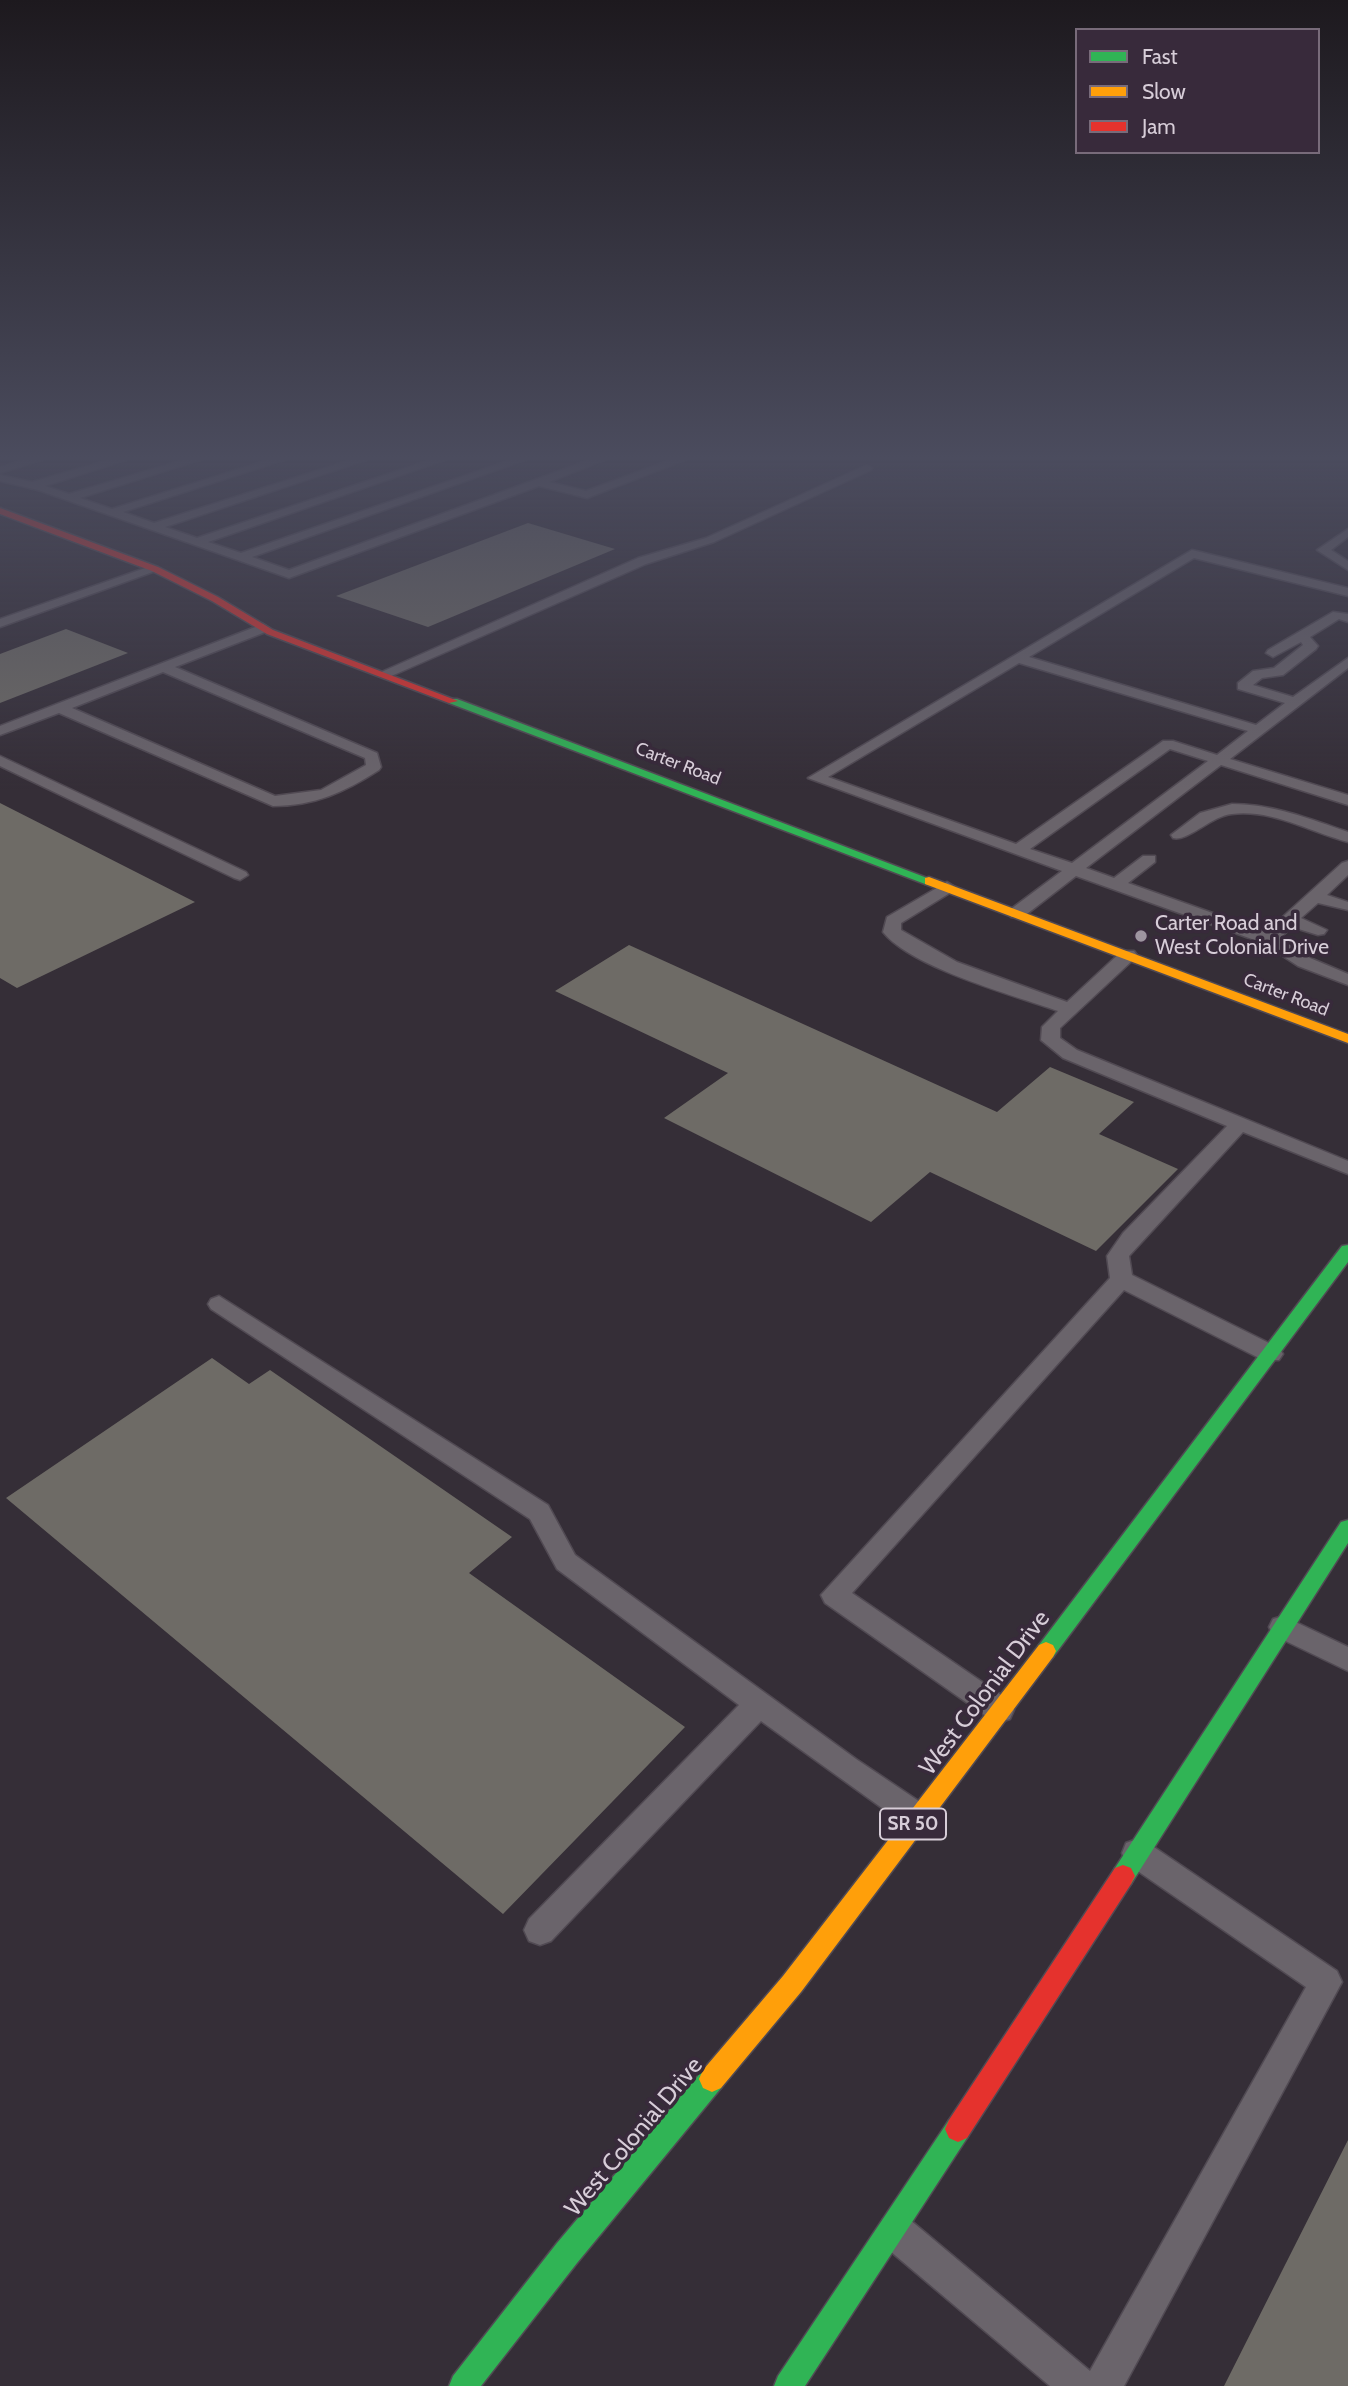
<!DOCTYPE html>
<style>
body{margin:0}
#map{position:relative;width:1348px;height:2386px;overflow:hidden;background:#352e37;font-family:Cabin,sans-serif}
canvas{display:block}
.legend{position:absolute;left:1075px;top:28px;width:245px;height:126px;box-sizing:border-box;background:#382a3b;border:2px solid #786b7a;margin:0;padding:9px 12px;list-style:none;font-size:21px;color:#d7cdd8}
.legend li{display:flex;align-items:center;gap:14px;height:35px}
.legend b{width:35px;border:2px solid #786b7a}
</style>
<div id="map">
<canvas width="1348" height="2386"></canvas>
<ul class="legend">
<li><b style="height:9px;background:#30b455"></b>Fast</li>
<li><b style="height:9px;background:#ff9f0a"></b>Slow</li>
<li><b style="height:9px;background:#e5322d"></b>Jam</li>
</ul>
</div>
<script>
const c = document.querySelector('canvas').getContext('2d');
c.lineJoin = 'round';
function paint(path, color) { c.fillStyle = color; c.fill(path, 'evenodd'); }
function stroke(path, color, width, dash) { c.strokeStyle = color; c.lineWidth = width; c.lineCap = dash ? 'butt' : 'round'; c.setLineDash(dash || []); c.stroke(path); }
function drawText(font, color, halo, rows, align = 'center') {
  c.font = font + ' Cabin,sans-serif'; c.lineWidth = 7; c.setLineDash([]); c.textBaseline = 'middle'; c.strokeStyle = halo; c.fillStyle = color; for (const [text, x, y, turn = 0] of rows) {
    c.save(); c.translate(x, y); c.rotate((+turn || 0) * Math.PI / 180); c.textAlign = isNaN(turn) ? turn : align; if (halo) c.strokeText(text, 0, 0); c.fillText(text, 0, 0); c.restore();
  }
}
paint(new Path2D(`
 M528,523L615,549L428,627L336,596Z
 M66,629L128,653L0,703V654Z
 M0,803L195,902L17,988L0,978Z
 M629,945L997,1112L1050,1067L1134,1102L1099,1134L1178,1169L1096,1251L930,1172L871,1222L664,1118L728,1073L555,991Z
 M212,1358L249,1384L270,1370L512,1537L469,1573L685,1727L503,1914L6,1498Z
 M1348,2140V2386H1224Z`), '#6e6b66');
const lane = new Path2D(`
 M38,456H54L0,473V467Z
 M123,456H138L45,486L69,494L197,456H212L80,498L112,509L281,456H296L123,512L154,523L363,456H378L165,527L197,538L442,456H456L208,542L241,553L522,456H536L252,557L289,570L600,456H614L549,482L586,491L681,456H695L587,498L539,486L289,578L38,490L0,481V475L32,482Z
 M867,465L872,468L871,470L714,542L646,564L389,677L377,674L638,558L706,538Z
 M1348,529V537L1331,550L1348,561V570L1317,550Z
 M1192,550L1348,588V596L1194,558L1029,657L1256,725L1285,703L1238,689V683L1253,671L1274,668L1303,645L1301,642L1273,657L1266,653L1268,650L1333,612L1348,614V622L1339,619L1310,637L1318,646L1316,649L1283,675L1262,678L1253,685L1293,697L1348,658V668L1230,759L1348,795V805L1221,765L1086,868L1114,878L1143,856H1155V862L1128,883L1266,932L1342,863L1348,861V875L1327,895L1348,902V910L1318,903L1301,918L1327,930L1324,934L1318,935L1292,927L1280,938L1310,958L1348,974V985L1298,966L1263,943L1076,876L1023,917H1011L1009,913L1011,909L1062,871L808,778ZM1019,663L1248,731L1217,755L1173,741H1163L1016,844L828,777ZM1170,749L1208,761L1072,863L1030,849Z
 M151,566L161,569L0,627V619Z
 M263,624L269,628L268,631L175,667L377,753L381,767L379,770C345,792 314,806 273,806L59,713L0,735V726ZM163,672L365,758L366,765L321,790L275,796L72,708Z
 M0,756L246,872L248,875L240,880L234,878L0,766Z
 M1232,804C1273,804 1310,819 1348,832V842C1310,832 1272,809 1232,814C1211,816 1188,842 1173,838L1171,835L1200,813Z
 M947,882L955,887L953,891L901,923V930L957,962L1067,1002L1122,951H1134L1137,955L1134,959L1060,1028V1038L1077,1050L1348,1161V1174L1243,1132L1129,1256L1132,1275L1279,1348L1283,1354L1279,1360H1263L1124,1290L852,1593L1010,1701L1014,1710L1010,1719L1000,1722L990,1719L825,1603L821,1595L1110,1278L1107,1256L1123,1233L1227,1126L1063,1058L1041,1040L1042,1027L1058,1011C1013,995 912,968 883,932L887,917Z
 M219,1296L548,1505L575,1555L856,1759L929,1808L933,1817L929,1826L918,1830L907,1826L761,1721L551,1941L540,1945L529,1941L524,1930L529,1919L739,1705L557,1569L530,1519L211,1309L208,1304L211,1299Z
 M1283,1616L1348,1647V1671L1273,1635L1269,1627L1273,1619Z
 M1137,1839L1148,1843L1337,1971L1342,1982L1124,2386H1050L883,2245L878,2232L883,2219L896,2214L909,2219L1090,2371L1306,1987L1126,1863L1122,1853L1126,1843Z`);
const fast = new Path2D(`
 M449,699H457L935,881L929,885L925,884L449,703Z
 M1348,1245V1262L1053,1657L1046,1660L1039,1657L1036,1651L1039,1645L1342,1246Z
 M1348,1520V1543L1131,1884L1123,1887L1115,1884L1111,1876L1115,1868L1341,1522Z
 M712,2066L721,2070L725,2079L721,2088L577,2263L481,2386H449L453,2376L557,2243L703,2070Z
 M958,2116L967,2120L971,2129L967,2138L805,2386H774L778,2376L949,2120Z`);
const slow = new Path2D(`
 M929,877L1348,1034V1043L925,884V878Z
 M1046,1642L1053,1645L1056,1651L1053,1657L801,1992L721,2088L712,2092L703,2088L699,2079L703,2070L783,1976L1039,1645Z`);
const jam = new Path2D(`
 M0,508L158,567L218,597L273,630L458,701L449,703L267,634L212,601L152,571L0,514Z
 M1123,1865L1131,1868L1135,1876L1131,1884L967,2138L958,2142L949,2138L945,2129L949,2120L1115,1868Z`);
stroke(lane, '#514a53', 3);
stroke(fast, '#514a53', 3);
stroke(slow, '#514a53', 3);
stroke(jam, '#514a53', 3);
paint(lane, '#6a646b');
paint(fast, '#30b455');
paint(slow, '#ff9f0a');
paint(jam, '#e5322d');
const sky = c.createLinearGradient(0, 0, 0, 790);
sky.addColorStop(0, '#1d191e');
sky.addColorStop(0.58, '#4b4c5e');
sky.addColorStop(1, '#4b4c5e00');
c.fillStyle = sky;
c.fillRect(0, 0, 1348, 790);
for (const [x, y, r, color] of [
 [1141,936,7,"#9e95a0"]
]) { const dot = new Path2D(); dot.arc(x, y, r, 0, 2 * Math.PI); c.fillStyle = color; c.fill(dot); stroke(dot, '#382a3b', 2.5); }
drawText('18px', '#d7cdd8', '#382a3b', [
 ["Carter Road",678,764,21],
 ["Carter Road",1286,995,21]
]);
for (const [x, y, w] of [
 [913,1824,66]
]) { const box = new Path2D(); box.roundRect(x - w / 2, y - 15.5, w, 31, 5); c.fillStyle = '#382a3b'; c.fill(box); stroke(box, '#d7cdd8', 2); }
drawText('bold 19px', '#d7cdd8', null, [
 ["SR 50",913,1824]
]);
drawText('21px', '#d7cdd8', '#382a3b', [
 ["Carter Road and",1155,924],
 ["West Colonial Drive",1155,948]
], 'left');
drawText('24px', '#d7cdd8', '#382a3b', [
 ["West Colonial Drive",985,1693,-53],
 ["West Colonial Drive",634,2137,-50]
]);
</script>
